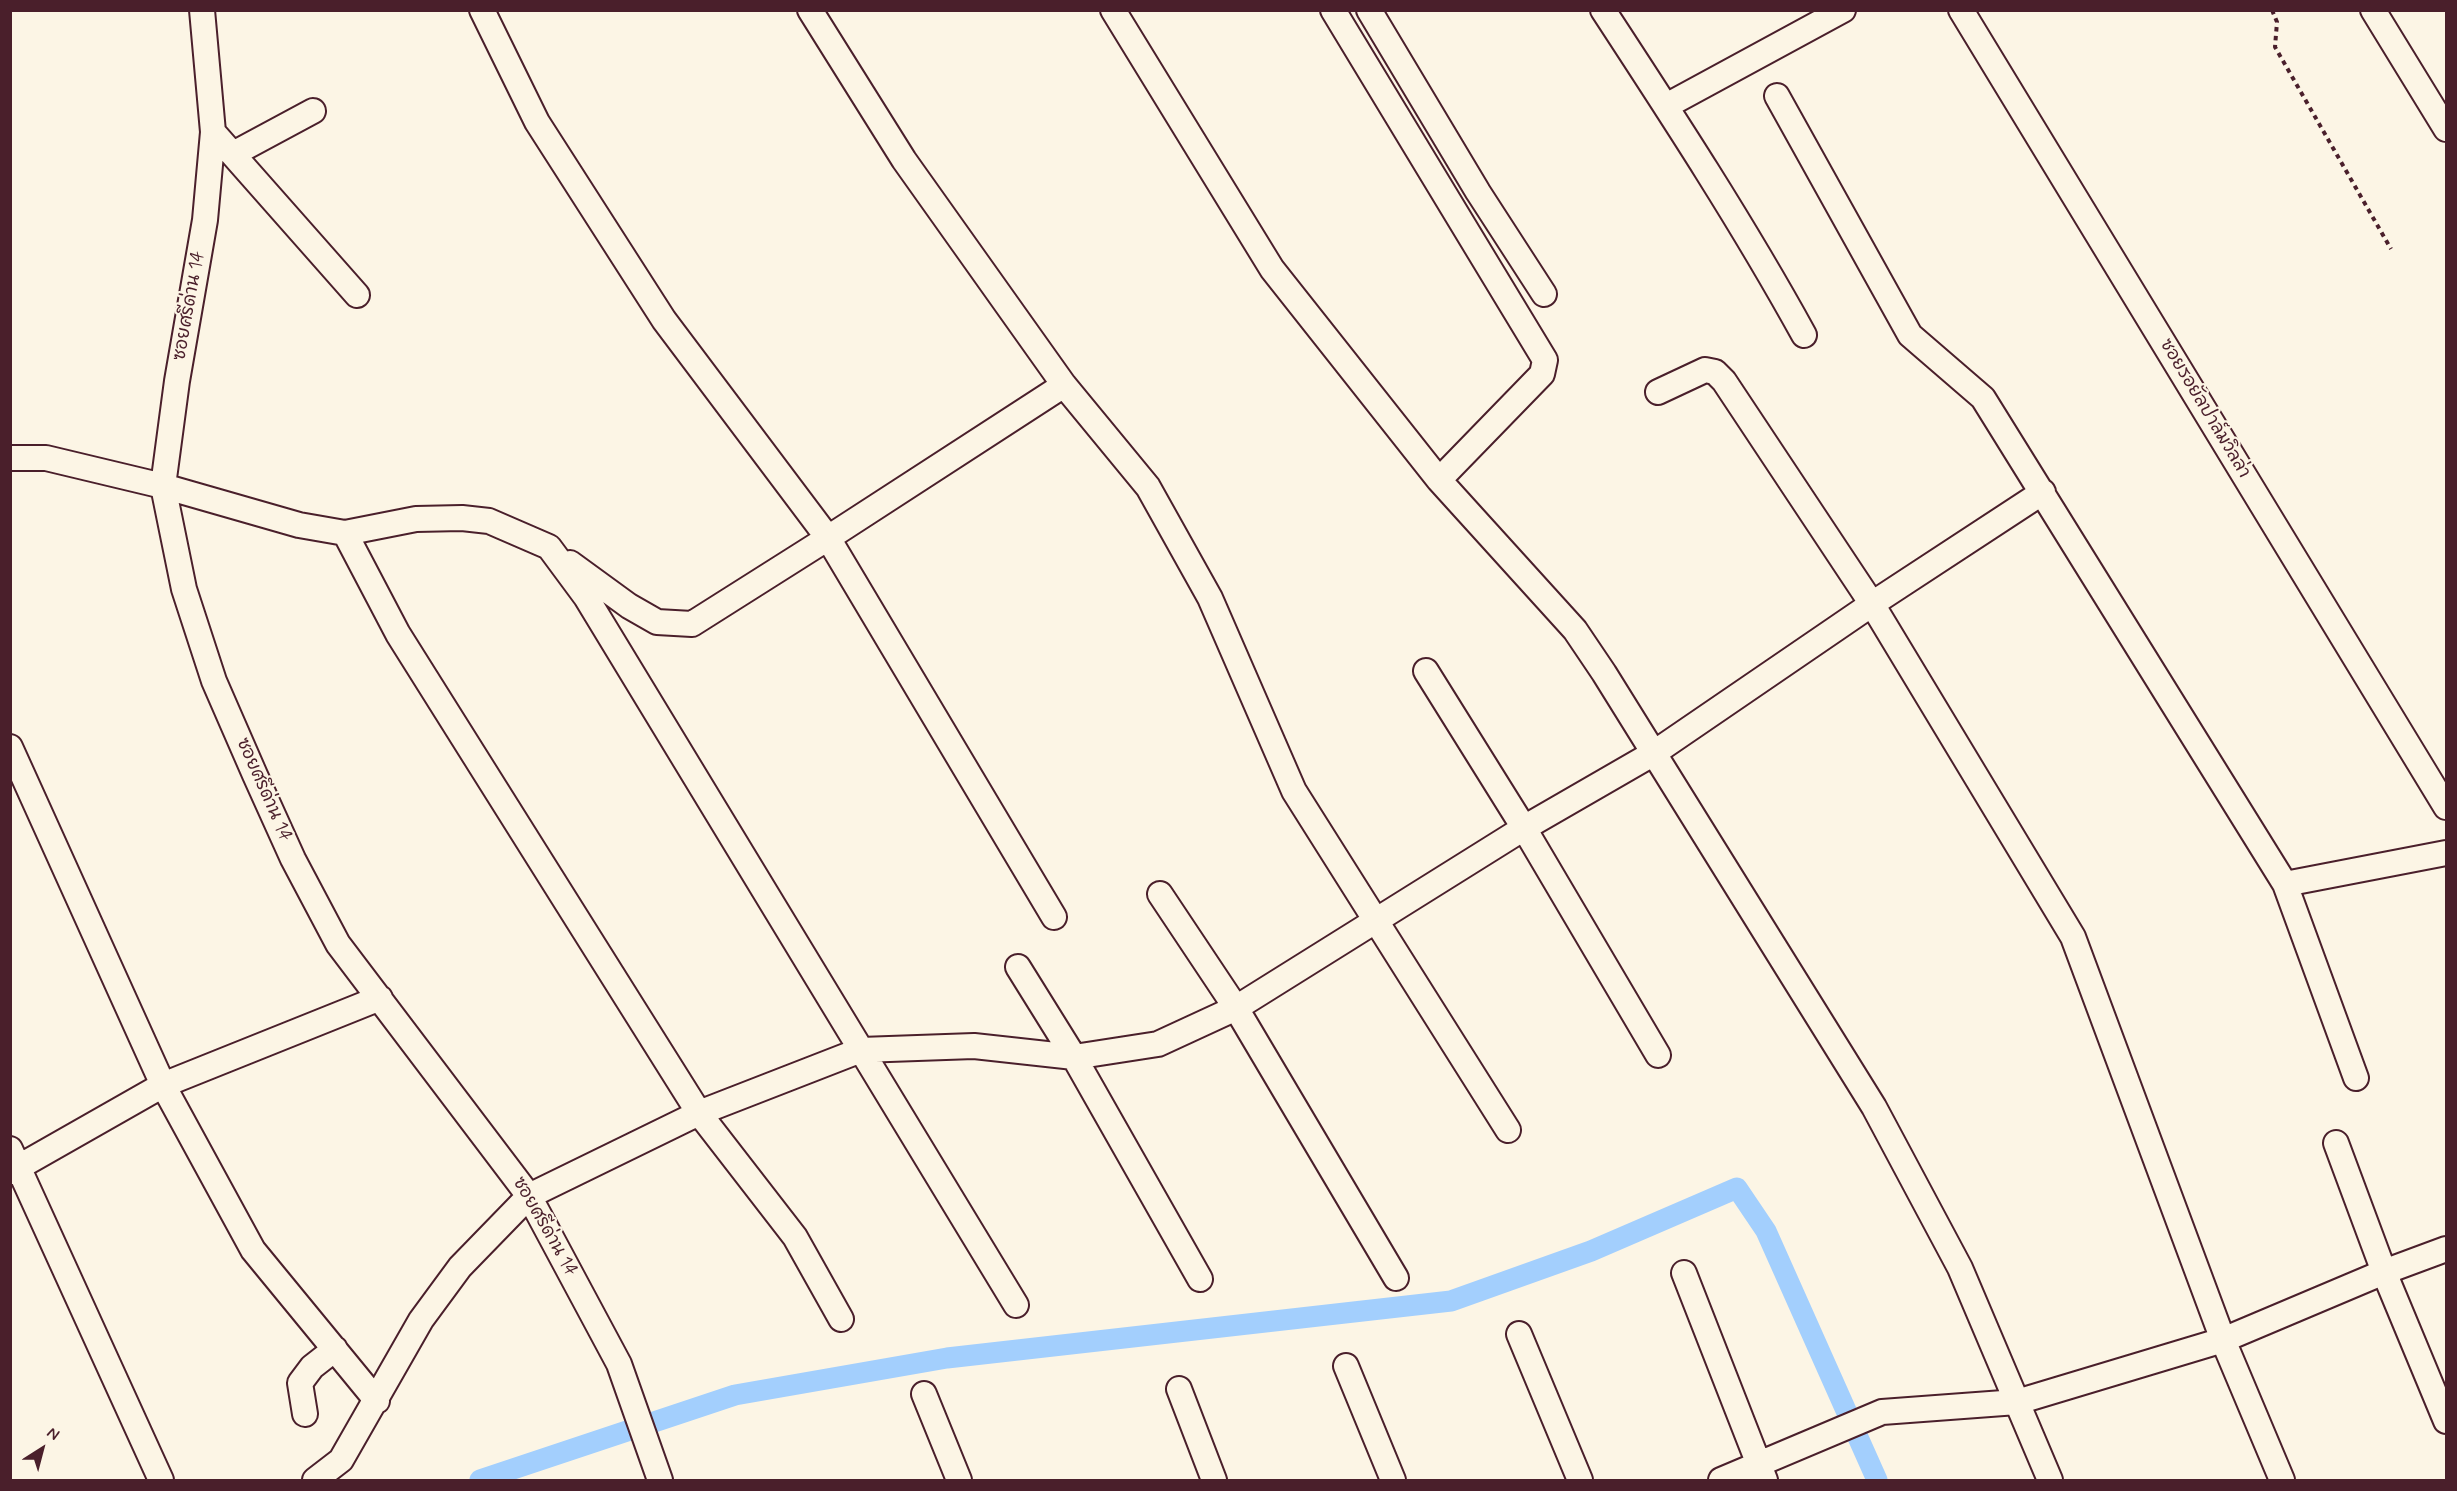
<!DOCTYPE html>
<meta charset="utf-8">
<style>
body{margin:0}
#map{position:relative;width:2457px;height:1491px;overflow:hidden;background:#fcf5e5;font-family:Mynerve,sans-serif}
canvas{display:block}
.frame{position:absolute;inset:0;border:12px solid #4a1f2b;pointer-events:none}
.north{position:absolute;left:12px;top:1419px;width:60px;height:60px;-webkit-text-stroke:4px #fcf5e5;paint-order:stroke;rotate:36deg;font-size:16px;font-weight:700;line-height:24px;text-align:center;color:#4a1f2b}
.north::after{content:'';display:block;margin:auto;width:21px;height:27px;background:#4a1f2b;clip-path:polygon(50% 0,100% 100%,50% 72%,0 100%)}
</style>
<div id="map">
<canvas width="2457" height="1491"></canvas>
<div class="frame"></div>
<div class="north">N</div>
</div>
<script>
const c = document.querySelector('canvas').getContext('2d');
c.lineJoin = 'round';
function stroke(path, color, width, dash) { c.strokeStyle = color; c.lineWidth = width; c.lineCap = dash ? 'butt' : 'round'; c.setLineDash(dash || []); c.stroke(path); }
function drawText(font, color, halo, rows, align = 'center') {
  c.font = font + ' Mynerve,"Playpen Sans Thai",sans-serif'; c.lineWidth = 4.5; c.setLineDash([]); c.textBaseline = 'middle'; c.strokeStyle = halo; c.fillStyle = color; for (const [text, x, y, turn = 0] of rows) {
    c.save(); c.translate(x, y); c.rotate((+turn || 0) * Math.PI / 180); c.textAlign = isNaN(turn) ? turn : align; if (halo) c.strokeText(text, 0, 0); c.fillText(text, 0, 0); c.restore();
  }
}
stroke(new Path2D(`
 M480,1480L735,1395L947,1358L1451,1301L1591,1251L1737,1188L1766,1231L1877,1480`), '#a3cffd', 21);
const minor = new Path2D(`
 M202,10L213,132L205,220L177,381L163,486L184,589L214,681L255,775L293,859L338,944L529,1196L619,1364L660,1480
 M482,10L537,122L664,320L828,538L1054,917
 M810,10L904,160L1064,385L1148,487L1210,598L1294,791L1508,1130
 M1113,10L1272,269L1439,480L1575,630L1604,673L1874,1107L1960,1268L2050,1480
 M1333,10L1545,360L1542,374L1439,480
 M1369,10L1478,192L1544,294
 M1603,10C1673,117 1743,224 1804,335
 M1961,10L2446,807
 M2373,10L2446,129
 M1777,96L1910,335L1983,398L2285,884L2356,1078
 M1666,106L1843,10
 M213,132L357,295
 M233,154L313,111
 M1658,392L1705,370L1715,372L1724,381L1872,604L2073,937L2223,1340L2282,1480
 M10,458H46L163,486L299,525L345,533L416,519L462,518L489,521L549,547L586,597L1016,1305
 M345,533L398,634L699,1113L795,1237L841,1319
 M570,563L629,606L657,622L692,624L828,538L1064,385
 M1426,671L1524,828L1658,1055
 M10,747L163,1085L253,1250L377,1401
 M2285,884L2446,853
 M1160,894L1236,1008L1396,1278
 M1018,967L1074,1057L1200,1279
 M2336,1143L2384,1272L2446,1421
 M10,1149L161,1480
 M10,1172L163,1085L380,998
 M1684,1273L1765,1480
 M1519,1334L1580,1480
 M1346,1366L1393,1480
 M1179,1389L1214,1480
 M924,1394L959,1480
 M305,1414L300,1383L312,1367L335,1349
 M315,1480L341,1460L421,1320L460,1267L529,1196L699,1113L861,1050L974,1046L1074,1057L1158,1044L1236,1008L1524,828L1654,753L1872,604L2043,492
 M1721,1480L1882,1412L2017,1402L2223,1340L2384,1272L2446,1249`);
stroke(minor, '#4a1f2b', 28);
stroke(new Path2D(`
 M2272,10L2277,22L2275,47L2391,249`), '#4a1f2b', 4, [4.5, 4.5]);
stroke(minor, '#fcf5e5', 24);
drawText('18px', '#4a1f2b', '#fcf5e5', [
 ["ซอยศรีด่าน 14",190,306,-80],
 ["ซอยรอยัลปาล์มวิลล่า",2204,409,59],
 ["ซอยศรีด่าน 14",263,790,66],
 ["ซอยศรีด่าน 14",544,1227,60]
]);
</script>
